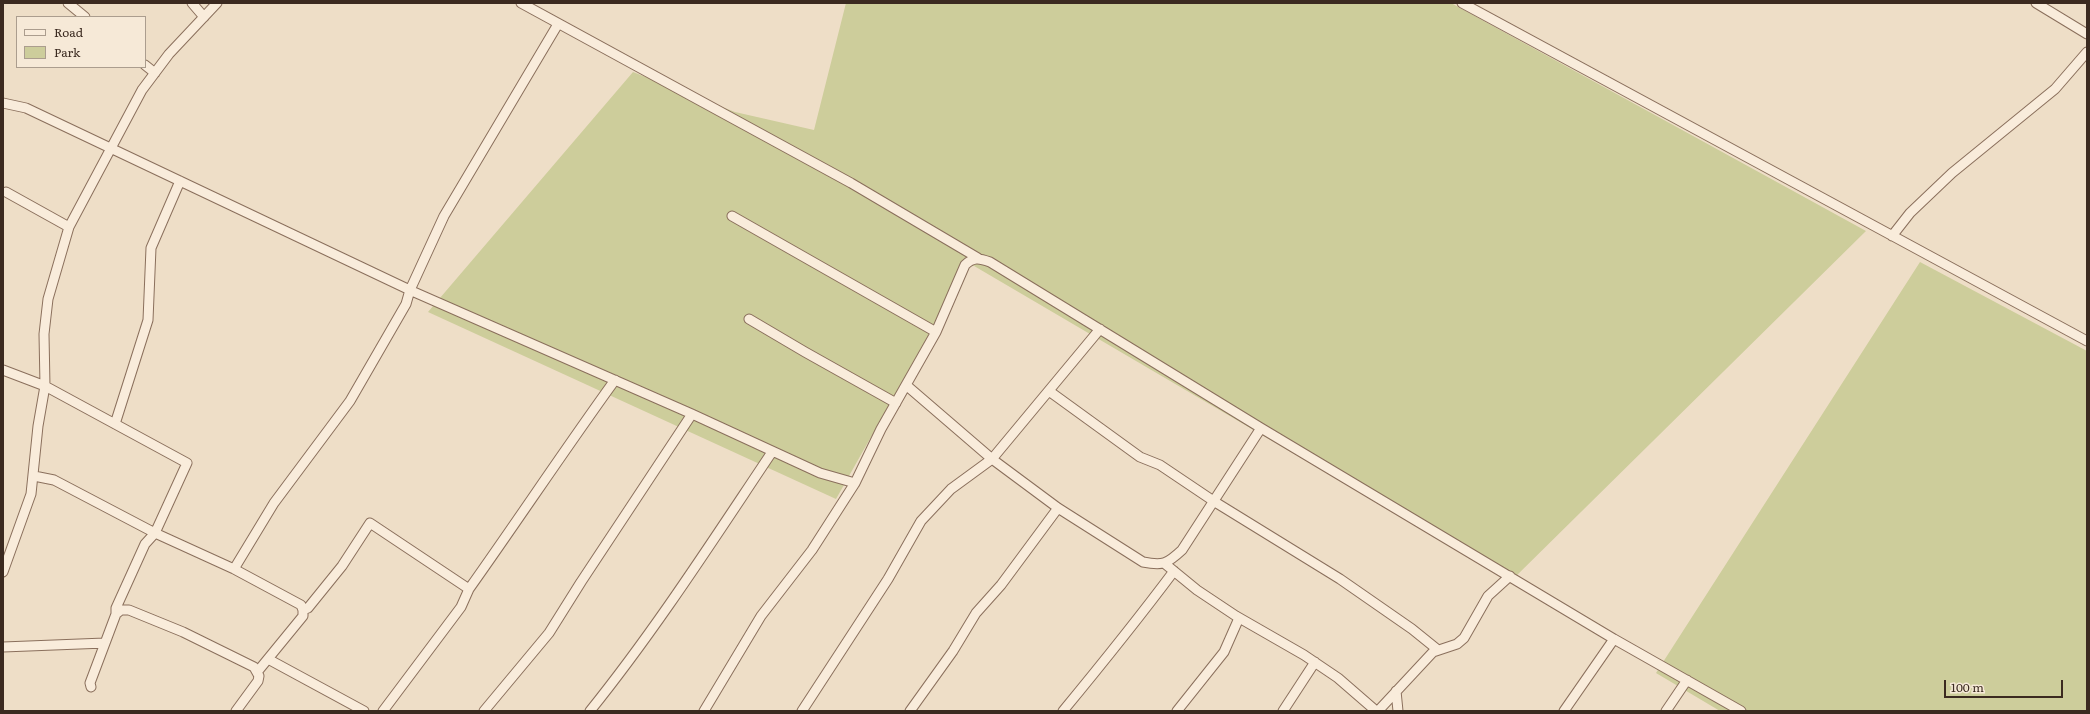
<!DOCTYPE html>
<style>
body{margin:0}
#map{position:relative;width:2090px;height:714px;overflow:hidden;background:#eedec7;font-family:Literata,serif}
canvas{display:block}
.frame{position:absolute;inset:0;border:4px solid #3b2a20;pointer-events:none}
.legend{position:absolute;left:16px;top:16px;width:130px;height:52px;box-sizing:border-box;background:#f6e9d7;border:1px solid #ab9d8e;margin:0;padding:5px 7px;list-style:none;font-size:12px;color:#3b2a20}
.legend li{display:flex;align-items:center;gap:8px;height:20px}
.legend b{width:20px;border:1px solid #ab9d8e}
.scale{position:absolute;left:1944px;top:680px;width:119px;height:18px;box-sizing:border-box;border:2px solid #3b2a20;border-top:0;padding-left:5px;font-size:12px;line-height:14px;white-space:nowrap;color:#3b2a20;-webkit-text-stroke:3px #f6e9d7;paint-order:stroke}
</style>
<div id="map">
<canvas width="2090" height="714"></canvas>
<div class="frame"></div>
<ul class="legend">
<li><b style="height:5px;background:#f9ecdb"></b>Road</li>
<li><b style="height:11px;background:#cdcd9b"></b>Park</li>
</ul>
<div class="scale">100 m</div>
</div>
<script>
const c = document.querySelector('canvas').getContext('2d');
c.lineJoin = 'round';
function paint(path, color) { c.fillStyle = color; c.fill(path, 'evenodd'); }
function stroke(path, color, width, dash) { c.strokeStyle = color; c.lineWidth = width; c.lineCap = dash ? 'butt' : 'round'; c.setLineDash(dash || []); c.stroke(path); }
paint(new Path2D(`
 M846,3H1451L1866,231L1511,581L969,263L836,499L428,312L633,72L735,112L814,130Z
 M1920,262L2087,351V711H1720L1656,673Z`), '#cdcd9b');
const minor = new Path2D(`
 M68,3L85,17
 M192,3L204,17
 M521,3L851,183L978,258
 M1462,3L2087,341
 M2036,3L2087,34
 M145,65L155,73
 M3,103L26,108L414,292L692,414L820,473L855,483L881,429L936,332L965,265C973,257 979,258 990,262L1261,428L1614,639L1741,711
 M6,192L69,227
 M732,216L936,332
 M1892,236L1910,213L1952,173L2055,89L2087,52
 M749,319L805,352L896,403
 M3,370L45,386L187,463L155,533L145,544L116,608V614
 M906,385L992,459L1058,508L1143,562C1163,566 1167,564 1182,550L1261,428
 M1049,391L1140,457L1160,465L1215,502L1340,579L1412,629L1438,650
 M115,424L148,320L151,248L180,181
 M34,476L54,480L155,533L234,569L301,605L303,610V616L258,671
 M1164,563L1197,590L1236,616L1304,655L1338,678L1376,711
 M234,569L274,503L350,401L406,304L410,290L444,216L558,24
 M3,572L31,494L38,426L45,386L44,334L48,299L69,227L142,90L169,54L217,3
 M303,610L308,608L342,566L370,523L469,589
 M3,647L105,643
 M268,659L364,711
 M91,687L90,683L116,614L121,610H129L183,632L254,667L259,676L258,681L236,711
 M1396,691L1398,711
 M383,711L461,607L469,589C518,520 565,449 615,380
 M484,711L549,633L581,582L692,414
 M590,711C656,629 713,540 772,452
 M704,711L761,616L812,550L855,483
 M802,711L888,579L921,521L951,489L992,459L1100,329
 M910,711L953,651L976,613L1001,585L1058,508
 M1063,711C1101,665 1138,619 1174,571
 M1177,711L1224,652L1239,618
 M1283,711L1315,662
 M1378,711L1433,652L1457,644L1464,638L1488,596L1510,576
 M1564,711L1614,639
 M1666,711L1687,680`);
stroke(minor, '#8a6f5c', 11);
stroke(minor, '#f9ecdb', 9);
</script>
